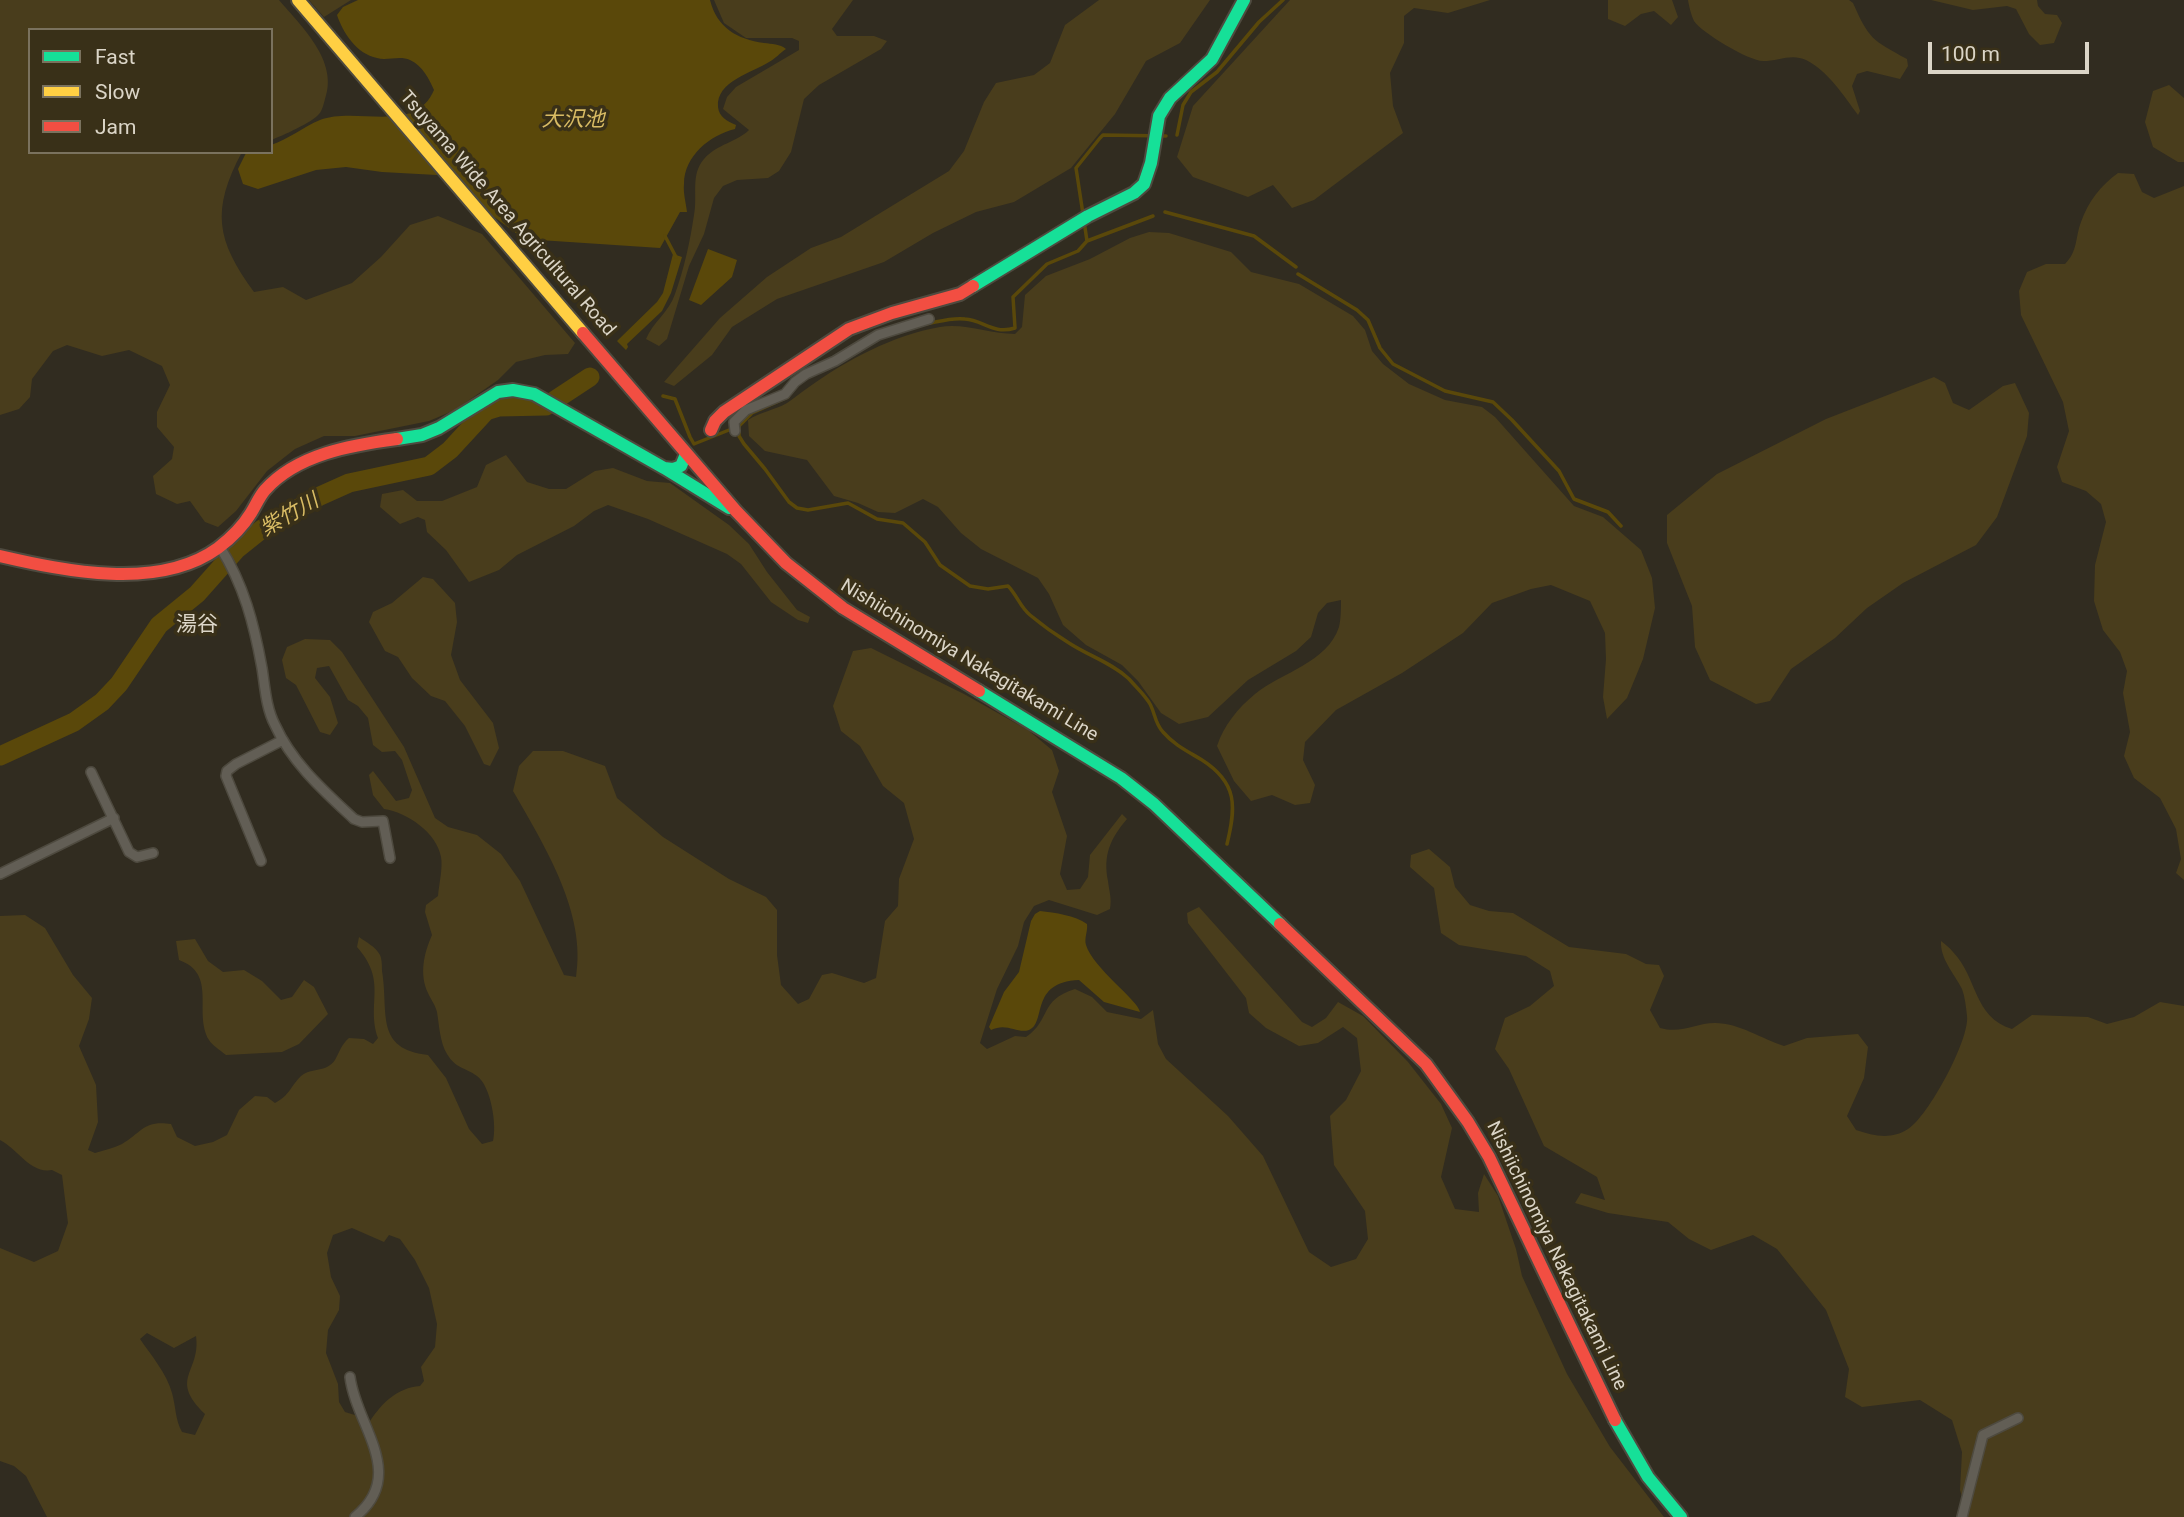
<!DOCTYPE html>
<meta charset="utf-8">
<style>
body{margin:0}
#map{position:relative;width:2184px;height:1517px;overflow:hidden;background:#312c20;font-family:Roboto,sans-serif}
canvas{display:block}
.legend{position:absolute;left:28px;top:28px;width:245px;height:126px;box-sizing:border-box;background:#393018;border:2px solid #7a725e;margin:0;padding:9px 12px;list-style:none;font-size:21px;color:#dbd5c7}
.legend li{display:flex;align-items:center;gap:14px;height:35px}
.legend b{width:35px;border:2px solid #7a725e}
.scale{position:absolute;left:1928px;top:42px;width:161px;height:32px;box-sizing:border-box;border:4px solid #dbd5c7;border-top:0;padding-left:9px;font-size:21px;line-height:24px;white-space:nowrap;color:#dbd5c7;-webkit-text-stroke:5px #393018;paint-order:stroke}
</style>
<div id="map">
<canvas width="2184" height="1517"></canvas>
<ul class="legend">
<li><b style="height:9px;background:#16e098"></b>Fast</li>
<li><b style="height:9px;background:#ffcf43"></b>Slow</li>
<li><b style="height:9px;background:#f24e42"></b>Jam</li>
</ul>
<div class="scale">100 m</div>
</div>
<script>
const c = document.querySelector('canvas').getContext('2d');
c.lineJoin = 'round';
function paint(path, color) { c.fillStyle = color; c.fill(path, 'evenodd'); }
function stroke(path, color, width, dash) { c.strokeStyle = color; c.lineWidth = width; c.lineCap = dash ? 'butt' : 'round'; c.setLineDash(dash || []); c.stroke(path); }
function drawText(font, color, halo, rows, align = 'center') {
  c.font = font + ' Roboto,"Noto Sans JP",sans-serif'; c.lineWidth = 7; c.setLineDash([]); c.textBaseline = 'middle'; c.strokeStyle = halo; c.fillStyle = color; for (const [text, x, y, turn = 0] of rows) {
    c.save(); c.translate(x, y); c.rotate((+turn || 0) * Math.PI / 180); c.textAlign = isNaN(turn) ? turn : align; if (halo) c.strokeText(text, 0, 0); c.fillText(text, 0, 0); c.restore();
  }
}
paint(new Path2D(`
 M0,0H279C301,26 339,61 325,99C324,103 322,111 319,114C313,122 282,136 271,140V30H30V152H242C211,210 216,240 254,292L283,287L306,300L352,283L381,257L410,225L438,216L482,234L575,343L568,354L545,355L516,362L498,380L455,410L429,421L355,436H324L295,449L267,471L236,511L218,527L205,522L190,501L177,504L156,494L153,476L172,459L174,447L157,427V412L170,385L162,366L129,350L102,356L67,345L53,351L32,379L30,397L19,409L0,415Z
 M309,0H351L324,17Z
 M714,0H853L832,29L837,36H874L887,41L881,49L819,85L804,99L791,152L779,171L768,178L737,180L723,186L714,198L704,234L689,266L667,339L659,346L646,339C653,322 669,312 675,294C684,269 690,242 694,215C698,196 690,175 704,159C717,144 737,142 749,130L723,109L727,97L736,87L799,50V41L792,38H746L724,23Z
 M1099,0H1210L1180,43L1146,61L1115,114L1071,168L1014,202L976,212L933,233L884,262L777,299L732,327L712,355L674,386L664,382L720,318L767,277L811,248L841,237L949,171L964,151L984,102L996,83L1034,75L1050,63L1065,25Z
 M1290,0H1490L1448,13L1414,8L1404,16V43L1390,73L1393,106L1403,133L1314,200L1292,208L1273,185L1248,197L1193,177L1177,157L1193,106Z
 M1608,0H1672L1678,17L1671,25L1654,11L1641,14L1625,26L1608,19Z
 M1688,0H1849L1853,3C1869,39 1872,40 1907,59L1908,66L1900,79L1867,71L1857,74L1852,86L1860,111L1858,115C1844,96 1828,71 1806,60C1792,53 1778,61 1763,61C1749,61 1702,33 1694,21C1691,15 1689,6 1688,0Z
 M1931,0H2037L2038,6L2045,14L2057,15L2062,23L2054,43L2040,45L2029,34L2016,9L2007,6L1973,10Z
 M2169,85L2184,98V162H2178L2153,147L2145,122L2153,91Z
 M2118,173L2134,174L2142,192L2154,198L2184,186V880L2176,873L2181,859L2176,829L2160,798L2134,778L2124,756L2130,732L2123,693L2127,671L2120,652L2103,630L2094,601L2095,565L2106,522L2101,504L2086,491L2062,482L2057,467L2069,431L2063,402L2021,315L2019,291L2027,272L2046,264H2065C2078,251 2075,238 2081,222C2088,202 2101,185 2118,173Z
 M1149,232L1169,233L1231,252L1251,272L1299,284L1353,316L1365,330L1372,351L1383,364L1409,384L1445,400L1482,407L1495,417L1574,506L1603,517L1641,550L1652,578L1655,608L1643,659L1627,698L1607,719L1603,697L1606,659L1605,633L1590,601L1551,585L1531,589L1492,603L1463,633L1402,673L1336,710L1305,742L1303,760L1315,785L1310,803L1295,805L1272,795L1251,801L1234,781L1217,746C1224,725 1238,708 1255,694C1282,672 1327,663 1339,627C1341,619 1341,608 1341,600L1327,603L1318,613L1311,637L1296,651L1248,680L1208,717L1179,724L1161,713L1138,681L1122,665L1086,645L1063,625L1049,594L1038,578L981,549L961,533L938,507L923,499L895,513L878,512L858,503L834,496L807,460L765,451L749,436L748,420C760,412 775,410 787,403C795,398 801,392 809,387C847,360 893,335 940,327C965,323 990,334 1015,334L1022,327L1025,295L1046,276L1090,259L1130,238Z
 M1934,377L1945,383L1953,403L1969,410L2003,386L2015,383L2029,413L2027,436L1997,517L1976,545L1903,583L1867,608L1835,638L1791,669L1770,701L1756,704L1710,680L1695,647L1692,606L1667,543V515L1717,474L1826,419Z
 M506,455L527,482L549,489H566L595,471L613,468L647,481L670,483L729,525L749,544L767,572L797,610L810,617L808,623L798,620L771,602L741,564L727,554L648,519L608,505L594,511L574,526L517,555L499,570L469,582L446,550L427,532L425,520L418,517L400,524L380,507L382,494L403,490L417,501H442L477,487L486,465Z
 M423,577L433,579L455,603L457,622L451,655L460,680L493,723L499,748L490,766L484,764L465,726L445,701L431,696L412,678L398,657L385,651L369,622L373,612L392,603Z
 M305,639L330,640L342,652L404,747L435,818L448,827L477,835L501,854L520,881L564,975L576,977C587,913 544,845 513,791L519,766L533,751H563L605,766L617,798L663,837L729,879L766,897L777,910V955L781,985L798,1004L809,999L822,975L832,973L864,983L876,978L885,921L898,906L899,879L914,839L904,803L883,786L860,746L841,731L833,706L853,651L871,648L964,694L1028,730L1052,750L1059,771L1052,792L1067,836L1060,874L1067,890L1080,889L1088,877L1090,855L1122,814L1127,819C1110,839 1103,855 1108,881C1109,891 1112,898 1110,909L1097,915L1049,900L1034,906L1024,922L1018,946L997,989L980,1043L987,1049L1015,1036L1026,1037C1052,1019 1038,1001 1075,989L1092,997L1107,1012L1141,1019L1153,1010L1158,1044L1166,1059L1228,1116L1263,1156L1309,1252L1331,1267L1356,1259L1368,1239L1365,1211L1334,1165L1330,1116L1346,1100L1361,1071L1357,1038L1343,1027L1318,1043L1299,1046L1266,1028L1249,1013L1246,998L1188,923L1187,913L1199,907L1302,1022L1312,1027L1326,1018L1338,1002L1363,1016L1408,1062L1441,1104L1452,1128L1441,1177L1455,1209L1479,1212L1478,1193L1484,1174L1498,1196L1516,1249L1522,1276L1567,1374L1610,1447L1664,1517H47L26,1476L14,1466L0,1461V1248L34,1262L58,1251L68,1223L62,1175L52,1170C30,1174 18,1149 0,1140V916L25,915L45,928L73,975L92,998L89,1019L79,1046L96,1085L98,1122L88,1150L95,1153C104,1150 114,1148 122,1144C142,1132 144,1120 171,1124L177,1137L195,1146L213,1142L227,1135L239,1110L255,1096L267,1097L275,1103C290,1095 290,1087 301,1076C312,1067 326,1073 335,1060C340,1051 341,1045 349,1038L364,1039L373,1044L378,1038C366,1003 388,982 357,947L359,937C366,942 376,947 380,955C382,959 382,967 382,971C389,1012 374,1049 428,1055L446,1078L469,1129L482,1144L493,1141C497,1125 491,1086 477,1076C465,1067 456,1069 447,1054C440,1043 439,1024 437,1012C435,1004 431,1000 428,993C419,974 424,953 432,935L425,912L426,905L438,896C439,884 443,868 441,857C437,833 407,812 384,809L373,795L369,775L373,771L396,801L409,798L412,790L402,760L395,751L382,752L373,745L368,718L358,706L348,700L329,666L317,668L315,678L330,697L338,723L330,735L320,732L296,685L286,678L282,660L287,647ZM352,1228L384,1242L389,1235L400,1239L415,1260L429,1288L437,1324L435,1347L421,1367L424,1381L420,1386C397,1388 383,1402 370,1421L360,1422L358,1416L345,1412L339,1402L338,1384L326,1353L328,1330L339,1310L340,1296L331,1277L327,1253L333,1235ZM147,1333L174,1348L196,1336C201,1373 168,1378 205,1414L195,1435L182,1432C175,1419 176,1407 172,1393C167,1374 151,1355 140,1339Z
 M1429,849L1450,867L1455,887L1470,905L1489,911L1513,913L1569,947L1626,954L1646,964L1659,965L1664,976L1650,1010L1660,1028C1682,1034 1695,1023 1715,1023C1739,1023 1762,1039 1784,1046L1807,1038L1858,1034L1868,1047L1864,1078L1847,1116L1856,1130C1874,1136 1891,1140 1908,1129C1928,1117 1970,1039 1967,1016C1966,1007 1965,997 1962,989C1954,973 1940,959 1941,941C1945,944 1950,948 1953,952C1978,978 1973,1017 2012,1029L2032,1015L2088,1017L2107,1024L2134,1017L2160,1002L2184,1006V1517H1968L1960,1490L1962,1452L1952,1420L1920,1400L1862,1407L1845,1397L1849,1369L1826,1310L1777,1249L1753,1235L1711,1250L1689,1239L1668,1222L1608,1213L1575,1203L1581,1193L1605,1200L1597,1177L1544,1146L1509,1069L1495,1049L1505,1018L1530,1006L1554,986L1550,971L1526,956L1459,945L1441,933L1434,888L1410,867L1411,855Z
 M195,939L208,961L223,972L244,970L262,981L281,1000L292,997L304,980L314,987L328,1014L299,1044L282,1052L226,1055C220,1050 212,1045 209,1040C193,1013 218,974 179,960L176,941Z`), '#493d1c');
paint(new Path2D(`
 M358,0H710C717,28 737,39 764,43C772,44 780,44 786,49C780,53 775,59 769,62C752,73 716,81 718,107C719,117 727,121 736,125L735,129C710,135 684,156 684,184C683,193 686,203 687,212H680L660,248L524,239L490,214L455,176L382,172L346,167L316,170L258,189L243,184L238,169L246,153L271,152V145C289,139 303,127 320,120C356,106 415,135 434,90C429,79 423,66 410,60C400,55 387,61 377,58C357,54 343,33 337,15L343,7Z
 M708,249L737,260L732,277L701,305L689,300Z
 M673,254L682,257L671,293L662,311L627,344L628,347L626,350L617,341L657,302L663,293Z
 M1040,911C1055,913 1075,915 1087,924C1088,931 1084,938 1086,945C1093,968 1138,1000 1140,1012L1104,1002L1079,980C1029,982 1047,1023 1029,1030C1017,1034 1007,1022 991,1030L989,1027L1004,992L1019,972L1031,921L1035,914Z`), '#5a480a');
stroke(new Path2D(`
 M1177,135L1183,105L1191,92L1217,72L1259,22L1283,0
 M1165,212L1254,236L1296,267
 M1083,214L1076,168L1100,138L1103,135L1166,136
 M1084,221L1087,241
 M665,236L676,257
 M1298,274L1357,310L1368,320L1380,348L1393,364L1445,391L1493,402L1512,420L1559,471L1574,499L1608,512L1621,526
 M925,324C937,322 953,317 965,319C983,320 993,335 1015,328L1013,297L1047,264L1078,251L1087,241L1153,216
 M663,396L675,399L690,437L694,444L739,426L752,413L788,397
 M739,426V436L744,444L765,469L789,502L797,508L808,510L848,503L877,519L903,523L925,542L940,565L970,586L988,589L1008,586C1017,595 1020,607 1030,615C1042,625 1056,635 1069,643C1089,656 1112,663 1129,679C1136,687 1145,695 1150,704C1155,713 1155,724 1163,732C1174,745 1189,752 1202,760C1238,783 1236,807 1227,844`), '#5a480a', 3.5);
stroke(new Path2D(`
 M0,756L74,722L102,702L119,684L159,625L197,594L237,549L262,529L320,496L349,483L429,466L450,450L486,411L499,407L546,406L590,377`), '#5a480a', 19);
const street = new Path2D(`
 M735,431L734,422L746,410L785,394L795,382L806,374L835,361L878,335L929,319
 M220,547C244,585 254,624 262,668C265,687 266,708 275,725C292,763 324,791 354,819L362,822L383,821L390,858
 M91,772L129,852L137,857L153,853
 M261,861L226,776L227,771L236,764L283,740
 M0,874L114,818
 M350,1377C356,1426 408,1474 355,1517
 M1962,1517L1983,1435L2018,1418`);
const fast = new Path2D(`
 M973,286L1088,216L1134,193L1144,184L1151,163L1159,116L1170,98L1212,59L1244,0
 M397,439L422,435L439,428L498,392L513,390L534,394L664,468L673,469L681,466L686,454
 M664,468L729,508
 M979,691L1121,778L1154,804L1280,924
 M1615,1420L1648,1477L1681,1517`);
const slow = new Path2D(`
 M298,0L583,333`);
const jam = new Path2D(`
 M583,333L736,511L786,563L843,608L979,691
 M711,430L715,421L724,412L849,329L892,313L960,294L973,286
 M0,556C65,571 159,591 218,548C230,539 243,526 251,513C256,505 259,497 265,490C297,454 352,445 397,439
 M1280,924L1426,1064L1468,1122L1489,1157L1615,1420`);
stroke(street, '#4e4a3f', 12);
stroke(fast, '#4e4a3f', 16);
stroke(slow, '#4e4a3f', 16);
stroke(jam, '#4e4a3f', 16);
stroke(street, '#625e55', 9);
stroke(fast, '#16e098', 12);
stroke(slow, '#ffcf43', 12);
stroke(jam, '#f24e42', 12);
drawText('19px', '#dbd5c7', '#393018', [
 ["Tsuyama Wide Area Agricultural Road",507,214,49],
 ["Nishiichinomiya Nakagitakami Line",969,661,31],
 ["Nishiichinomiya Nakagitakami Line",1556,1256,64]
]);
drawText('italic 21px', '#d9bc64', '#393018', [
 ["大沢池",573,121],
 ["紫竹川",290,516,-30]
]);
drawText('21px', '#dbd5c7', '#393018', [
 ["湯谷",197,626]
]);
</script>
